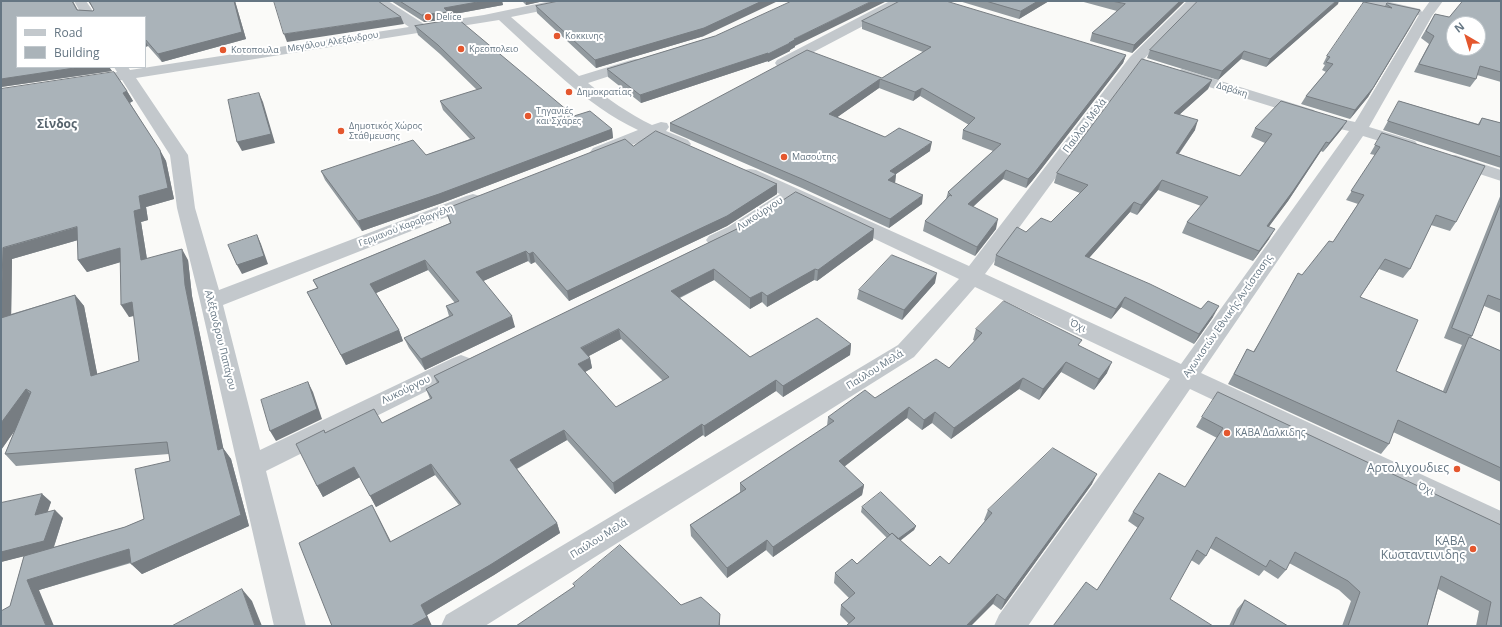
<!DOCTYPE html>
<meta charset="utf-8">
<style>
body{margin:0}
#map{position:relative;width:1502px;height:627px;overflow:hidden;background:#fafaf8;font-family:"Open Sans",sans-serif}
canvas{display:block}
.frame{position:absolute;inset:0;border:2px solid #657683;pointer-events:none}
.legend{position:absolute;left:16px;top:16px;width:130px;height:52px;box-sizing:border-box;background:#fff;border:1px solid #c1c8cd;margin:0;padding:5px 7px;list-style:none;font-size:12px;color:#657683}
.legend li{display:flex;align-items:center;gap:8px;height:20px}
.legend b{width:20px;border:1px solid #c1c8cd}
.north{position:absolute;left:1446px;top:16px;width:40px;height:40px;box-sizing:border-box;background:#fff;border:1px solid #c1c8cd;border-radius:50%;rotate:322deg;font-size:11px;font-weight:700;line-height:16px;text-align:center;color:#657683}
.north::after{content:'';display:block;margin:auto;width:14px;height:18px;background:#e4572e;clip-path:polygon(50% 0,100% 100%,50% 72%,0 100%)}
</style>
<div id="map">
<canvas width="1502" height="627"></canvas>
<div class="frame"></div>
<ul class="legend">
<li><b style="height:5px;background:#c3c8cc"></b>Road</li>
<li><b style="height:11px;background:#aab3b9"></b>Building</li>
</ul>
<div class="north">N</div>
</div>
<script>
const c = document.querySelector('canvas').getContext('2d');
c.lineJoin = 'round';
function paint(path, color) { c.fillStyle = color; c.fill(path, 'evenodd'); }
function stroke(path, color, width, dash) { c.strokeStyle = color; c.lineWidth = width; c.lineCap = dash ? 'butt' : 'round'; c.setLineDash(dash || []); c.stroke(path); }
function drawText(font, color, halo, rows, align = 'center') {
  c.font = font + ' "Open Sans",sans-serif'; c.lineWidth = 4; c.setLineDash([]); c.textBaseline = 'middle'; c.strokeStyle = halo; c.fillStyle = color; for (const [text, x, y, turn = 0] of rows) {
    c.save(); c.translate(x, y); c.rotate((+turn || 0) * Math.PI / 180); c.textAlign = isNaN(turn) ? turn : align; if (halo) c.strokeText(text, 0, 0); c.fillText(text, 0, 0); c.restore();
  }
}
paint(new Path2D(`
 M74,1H86L97,17H83Z
 M373,1H388L424,24L484,15L551,1H576L575,4L511,17L579,76L631,60L636,59L641,60L643,63L641,66L588,83C608,99 629,114 652,125L661,122L667,123L669,127L666,131L688,140L691,144L688,148L682,149L676,148L652,137L605,156L599,157L593,156L590,152L593,148L638,130C585,105 542,59 499,20L136,78L188,155L195,208L219,290L466,196L473,194L480,196L482,200L480,204L223,305L260,450L453,358L461,355L469,358L473,364L469,370L266,471L306,626H274L200,301L177,208L170,155L122,80L113,82L108,80L105,77L108,74L117,72L114,67H128L130,70L409,27Z
 M890,1H906L905,4L787,66L782,67L777,66L775,63L777,60Z
 M1187,1H1200L1140,63L985,274L1181,364L1349,131L1340,129L1338,125L1340,121L1346,120L1355,122L1419,15L1415,16L1368,5L1363,4L1362,1H1385L1420,9L1422,12L1430,1H1443L1432,16L1369,127L1415,141L1418,145L1415,149L1409,150L1363,136L1201,373L1501,511V536L1190,389L1028,626H994L999,615L1170,379L975,287L914,357L485,626H441L446,615L898,345L959,279L795,201C777,213 730,250 709,244L706,240L709,236L728,227L780,194L744,178L741,174L744,170L750,169L756,170L969,266L1130,57Z
 M1182,69L1314,110L1316,113L1314,116L1308,118L1302,116L1177,77L1174,74L1177,71Z
 M1455,155L1501,170V181L1449,164L1446,160L1449,156Z`), '#c3c8cc');
paint(new Path2D(`
 M1,1H73L78,10L93,11L94,10L88,1H235L246,39L162,62L148,46L145,47V17L17,67H109L112,71L1,87Z
 M391,1H502L503,5L449,15L450,19L424,22Z
 M522,1H544L526,5Z
 M959,1H1049L1019,19Z
 M1080,1H1185L1132,53L1090,41L1092,33L1117,11Z
 M1501,1V82L1477,75L1476,79L1470,87L1414,72L1429,44L1421,38L1435,14L1449,17Z
 M1387,3L1420,10L1368,97L1350,119L1301,104L1306,96L1326,72L1322,70L1325,65L1323,64L1327,56L1384,7Z
 M1338,4L1266,67L1241,59L1218,80L1147,58L1150,50Z
 M536,6L704,36L596,68L537,13Z
 M862,21L1126,55L1123,63L1032,181L1026,188L1003,179L973,207L996,229L975,256L923,231L925,221L946,199L948,192L993,151L962,139L963,130L969,125L920,96L913,101L879,88L837,117L885,137L930,151L896,174L895,183L922,204L889,228L802,188L670,131V123L882,78L923,52L862,29Z
 M415,26L574,116L612,129L613,138L442,203L362,231L325,180L321,171L426,155L470,139L443,110L440,101L477,90L440,54L418,35Z
 M715,36L795,46V47L790,50V51L768,62V61L641,103L608,77L607,69Z
 M1212,80L1208,89L1179,115L1195,130L1179,154L1240,176L1265,143L1251,137L1255,128L1347,121L1341,130L1323,152L1321,151L1288,201L1269,226V239L1253,261L1182,233L1187,222L1201,206L1158,190L1137,215L1130,212L1089,258L1213,317L1194,344L1121,307L1111,319L994,265L996,255L1026,232L1051,222L1080,193L1054,183L1057,173Z
 M1,89L127,91L133,101L130,103L166,161L174,199L146,207L148,220L141,222L147,259L188,260L192,296L223,448L231,459L249,526L142,574L131,563L39,590L10,606L24,556L1,562V503L42,494L51,502L47,512L63,518L54,547L125,527L144,519L170,461L169,454L16,466L5,454L15,430L1,450ZM78,240V260L87,272L120,262L129,317L134,316L139,361L97,374L84,306L75,295L11,314L12,259Z
 M1399,101L1478,124L1482,118L1501,123V168L1383,130Z
 M1382,133L1456,222L1450,231L1431,225L1410,269L1403,278L1379,269L1360,297L1396,371L1443,391L1461,347L1462,345L1444,338L1501,194V313L1484,306L1472,336L1471,338L1501,351V482L1393,432L1389,444L1381,454L1228,384L1247,349L1253,352L1302,275L1333,242L1358,204L1346,200L1375,155L1370,154Z
 M633,146L777,194L727,226L569,301L535,262L531,264L528,261L483,281L515,327L425,370L409,348L404,338L449,316L446,306L455,303L428,270L376,293L399,330L403,341L346,365L307,292L317,288L313,280L450,223L445,209Z
 M743,226L874,229L873,240L817,281L814,280L767,307L762,302L750,309L714,280L680,298L750,357L851,344L850,355L783,397L776,391L705,437L703,435L615,494L567,440L517,469L557,523L560,533L494,575L427,615L372,505L391,542L459,505L435,475L376,507L360,477L323,497L317,486L324,430L325,433L382,423L430,399L426,389L437,383L434,376ZM621,339L663,381L616,407L585,372L592,368L590,358L589,356Z
 M935,283L902,320L857,299L859,290Z
 M976,329L1080,346L1107,373L1094,390L1061,372L1039,400L1019,389L951,439L932,423L922,430L907,418L844,467L864,485L862,495L773,557L766,550L727,578L691,536L690,525L740,492V483L827,426L828,417L949,368L975,341L973,340Z
 M1202,417L1501,525V626H1476L1479,611L1438,589L1427,626H1342L1351,601L1339,590L1289,563L1286,570L1278,579L1264,570L1259,576L1210,548L1206,556L1199,565L1191,560L1097,590L1138,528L1128,521L1133,512L1185,487L1217,438L1196,427Z
 M1092,484L1001,610L993,604L849,624L840,615L841,605L849,598L834,583L835,573L857,564L887,538L861,512L862,507L916,526L914,530L900,541L930,566L949,564L985,521L984,520L988,510Z
 M1245,600L1288,626H1229L1237,609Z`), '#929a9f');
paint(new Path2D(`
 M234,1H235L246,39L162,62L158,54Z
 M483,1H502L503,5L449,15L450,19L424,22L422,15L444,8Z
 M526,1H544L526,5Z
 M762,1H778L704,36L596,68L595,60Z
 M872,1H887L795,46V47L790,50V51L768,62V54L789,43L794,39Z
 M1038,1H1049L1019,19L1021,11Z
 M1180,1H1185L1132,53L1134,45Z
 M1336,1H1339L1338,4L1266,67L1270,59Z
 M401,17L404,24L287,42L284,34Z
 M1416,18L1368,97L1350,119L1355,110Z
 M145,40L148,46L145,47Z
 M1244,51L1241,59L1218,80L1222,71Z
 M768,53V61L641,103L640,95Z
 M1126,55L1123,63L1032,181L1026,188L1028,179Z
 M81,67H109L112,71L1,87V79Z
 M880,79L879,88L829,123V114Z
 M1212,80L1208,89L1170,123L1174,113Z
 M922,88L920,96L913,101L915,92Z
 M127,91L133,101L129,103L123,93Z
 M259,93L263,102L275,143L242,151L237,142Z
 M1198,120L1195,130L1172,163L1176,153Z
 M1347,121L1341,130L1323,152L1329,143Z
 M612,129L613,138L442,203L362,231L358,221Z
 M932,142L930,151L896,174L895,183L887,189L890,171Z
 M1326,142L1321,151L1288,201L1262,236L1267,226Z
 M160,150L166,161L174,199L146,207L148,220L141,222L149,272L141,260L134,211L139,196Z
 M1006,170L1003,179L966,213L968,204Z
 M1162,180L1158,190L1137,215L1141,205Z
 M777,184V194L727,226L569,301L567,291Z
 M923,195L922,204L889,228L890,219Z
 M1134,202L1130,212L1081,267L1085,256Z
 M998,219L996,229L975,256L977,247Z
 M77,227L85,238L12,259L11,329L1,318L3,248Z
 M874,229L873,240L817,281L818,270Z
 M1275,229L1269,239L1253,261L1259,251Z
 M257,235L261,244L268,264L242,274L237,265Z
 M120,248L128,260L87,272L78,260Z
 M182,249L188,260L192,296L226,461L218,450L185,285Z
 M526,251L528,261L479,283L476,272Z
 M533,252L535,262L531,264L529,254Z
 M425,260L428,270L374,294L370,284Z
 M714,269V280L672,301L671,291Z
 M815,269L814,280L767,307V296Z
 M937,273L935,283L902,320L904,310Z
 M762,292V302L750,309V298Z
 M75,295L84,306L100,388L91,376Z
 M1125,297L1121,307L1111,319L1116,309Z
 M132,302L140,314L129,317L121,305Z
 M1219,306L1213,317L1194,344L1199,334Z
 M512,316L515,327L425,370L421,359Z
 M619,329L621,339L583,359L581,348Z
 M399,330L403,341L346,365L341,355Z
 M851,344L850,355L783,397V386Z
 M590,358L592,368L580,375L578,364Z
 M1066,362L1061,372L1039,400L1043,389Z
 M1112,362L1107,373L1094,390L1099,379Z
 M1023,378L1019,389L951,439L954,428Z
 M776,380V391L705,437L704,426Z
 M308,382L313,392L322,419L276,441L270,431Z
 M26,389L36,401L1,450V423Z
 M909,407L907,418L837,472L839,461Z
 M935,412L932,423L922,430L924,420Z
 M702,424L703,435L615,494L613,483Z
 M564,430L567,440L514,470L510,460Z
 M223,448L231,459L249,526L142,574L131,564L138,560L39,590L54,626H46L27,580L129,549Z
 M431,464L435,475L376,507L370,496Z
 M354,467L360,477L323,497L317,486Z
 M1097,474L1092,484L1001,610L1005,600Z
 M864,485L862,495L773,557V547Z
 M42,494L51,502L44,523L35,515Z
 M372,505L378,516L396,552L390,542Z
 M55,510L63,518L53,549L1,562V552Z
 M557,523L560,533L494,575L427,615L432,626H411L421,605Z
 M916,526L914,530L894,545L895,540Z
 M767,540L766,550L727,578V568Z
 M242,589L252,601L262,626H255Z
 M997,594L993,604L971,626H966Z
 M720,614V626H719Z`), '#777d82');
const building = new Path2D(`
 M1,1H72L77,10L93,11L94,10L89,1H234L242,32L158,54L145,39V17H17V67H81L1,79Z
 M274,1H378L401,17L284,34Z
 M400,1H483L444,8L448,12L422,15Z
 M559,1H762L704,28L595,60L536,6Z
 M792,1H872L794,39H796L789,43H790L768,54V53L640,95L607,69L715,36Z
 M900,1H946L1126,55L1035,172L1028,179L1006,170L968,204L998,219L977,247L925,221L950,195L952,196L948,192L1001,144L963,130L975,118L922,88L915,92L880,79L829,114L885,137L899,128L932,142L890,171L896,174L888,180L923,195L890,219L802,179L670,123L807,50L882,78L931,47L862,21Z
 M986,1H1038L1021,11Z
 M1112,1H1180L1134,45L1092,33L1125,4Z
 M1198,1H1336L1270,59L1244,51L1222,71L1150,50Z
 M1463,1H1501V72L1480,66L1476,79L1419,64L1434,36L1426,31L1435,14L1449,17ZM1454,24H1478V48H1454Z
 M1364,2L1392,8L1386,4L1387,3L1420,10L1373,88L1355,110L1306,96L1333,64L1326,62L1330,57L1327,56Z
 M458,19L574,116L590,111L612,129L439,194L358,221L321,171L413,140L426,155L475,138L440,101L482,88L438,45L415,26Z
 M1142,59L1212,80L1174,113L1198,120L1176,153L1240,176L1272,134L1255,128L1281,101L1347,121L1329,143L1326,142L1293,191L1267,226L1275,229L1259,251L1187,222L1208,197L1162,180L1141,205L1134,202L1085,256L1150,284L1201,309L1208,301L1219,306L1199,334L1125,297L1116,309L996,255L1017,227L1026,232L1041,218L1051,222L1088,185L1057,173Z
 M114,72L127,91L123,93L160,150L168,188L139,196L141,209L134,211L141,260L182,249L185,285L218,450L223,448L241,515L131,564L129,549L27,580L46,626H1V611L10,606L24,556L125,527L144,519L135,469L170,461L167,442L5,454L31,392L26,389L1,423V89ZM77,227L78,260L120,248L121,305L132,302L139,361L91,376L75,295L1,318L3,248Z
 M259,93L271,134L237,142L228,100Z
 M1399,101L1479,125L1482,118L1501,123V157L1388,121Z
 M656,131L777,184L727,216L567,291L533,252L529,254L526,251L476,272L512,316L421,359L404,338L453,315L446,306L459,301L425,260L370,284L399,330L341,355L307,292L318,288L313,280L451,223L445,209L625,139L633,146Z
 M1382,133L1485,166L1456,222L1436,215L1410,269L1385,259L1360,297L1418,320L1396,371L1446,393L1469,337L1501,351V468L1398,420L1389,444L1234,374L1247,349L1254,352L1298,273L1302,275L1329,241L1333,242L1364,195L1351,191L1380,147L1375,145Z
 M796,192L874,229L818,270L815,269L767,296L762,292L750,298L714,269L671,291L750,357L817,318L851,344L783,386L776,380L704,426L702,424L613,483L564,430L510,460L557,523L490,565L421,605L427,617L411,626H332L299,543L372,505L390,542L461,504L431,464L370,496L354,467L317,486L296,444L324,430L325,433L374,409L382,423L432,398L426,389L439,382L434,376L743,226ZM619,329L669,377L616,407L578,364L590,358L581,348Z
 M1501,203V300L1488,295L1472,336L1452,328Z
 M257,235L264,256L237,265L228,245Z
 M892,255L937,273L904,310L859,290Z
 M1004,301L1082,340L1078,345L1112,362L1099,379L1066,362L1043,389L1023,378L954,428L935,412L924,420L909,407L839,461L864,485L773,547L767,540L727,568L690,525L746,489L740,483L834,421L828,417L865,390L875,398L936,359L949,368L982,333L976,329Z
 M308,382L317,409L270,431L261,400Z
 M1218,392L1501,525V626H1486L1491,602L1441,576L1427,626H1348L1360,592L1348,581L1295,552L1286,570L1270,560L1266,567L1216,537L1206,556L1197,550L1170,599L1213,626H1053L1086,582L1097,590L1144,518L1133,512L1159,473L1185,487L1223,428L1202,417Z
 M1053,448L1097,474L1005,600L997,594L966,626H846L855,618L841,605L855,593L835,573L852,559L857,564L892,533L930,566L940,556L949,564L992,513L988,510Z
 M881,492L916,526L898,539L892,533L890,535L862,507Z
 M42,494L35,515L55,510L44,541L1,552V503Z
 M620,545L681,605L701,597L720,614L719,626H516L575,586L573,584Z
 M242,589L255,626H172Z
 M1245,600L1288,626H1233Z`);
paint(building, '#aab3b9');
stroke(building, '#777d82', 1);
for (const [x, y, r, color] of [
 [428,17,4,"#e4572e"],
 [557,36,4,"#e4572e"],
 [461,49,4,"#e4572e"],
 [223,50,4,"#e4572e"],
 [569,92,4,"#e4572e"],
 [528,116,4,"#e4572e"],
 [341,131,4,"#e4572e"],
 [784,157,4,"#e4572e"],
 [1227,433,4,"#e4572e"],
 [1457,469,4,"#e4572e"],
 [1473,549,4,"#e4572e"]
]) { const dot = new Path2D(); dot.arc(x, y, r, 0, 2 * Math.PI); c.fillStyle = color; c.fill(dot); stroke(dot, '#fff', 1.5); }
drawText('9px', '#657683', '#fff', [
 ["Delice",436,17],
 ["Κοκκινης",565,36],
 ["Κρεοπολειο",469,49],
 ["Κοτοπουλα",231,50],
 ["Δημοκρατίας",577,92],
 ["Τηγανιές",536,111],
 ["και Σχάρες",536,121],
 ["Δημοτικός Χώρος",349,126],
 ["Στάθμευσης",349,136],
 ["Μασούτης",792,157]
], 'left');
drawText('9px', '#657683', '#fff', [
 ["Μεγάλου Αλεξάνδρου",333,42,-9],
 ["Δαβάκη",1232,90,17],
 ["Γερμανού Καραβαγγέλη",406,226,-21]
]);
drawText('10px', '#657683', '#fff', [
 ["Παύλου Μελά",1085,126,-53],
 ["Λυκούργου",760,214,-33],
 ["Αγωνιστών Εθνικής Αντίστασης",1228,316,-55],
 ["Όχι",1078,326,25],
 ["Αλέξανδρου Παπάγου",220,340,76],
 ["Παύλου Μελά",875,370,-32],
 ["Λυκούργου",406,390,-26],
 ["Όχι",1426,489,25],
 ["Παύλου Μελά",599,539,-32]
]);
drawText('10px', '#657683', '#fff', [
 ["ΚΑΒΑ Δαλκιδης",1235,433]
], 'left');
drawText('bold 12px', '#57646e', '#fff', [
 ["Σίνδος",57,125]
]);
drawText('12px', '#657683', '#fff', [
 ["Αρτολιχουδιες",1449,469],
 ["ΚΑΒΑ",1465,542],
 ["Κωσταντινιδης",1465,556]
], 'right');
</script>
